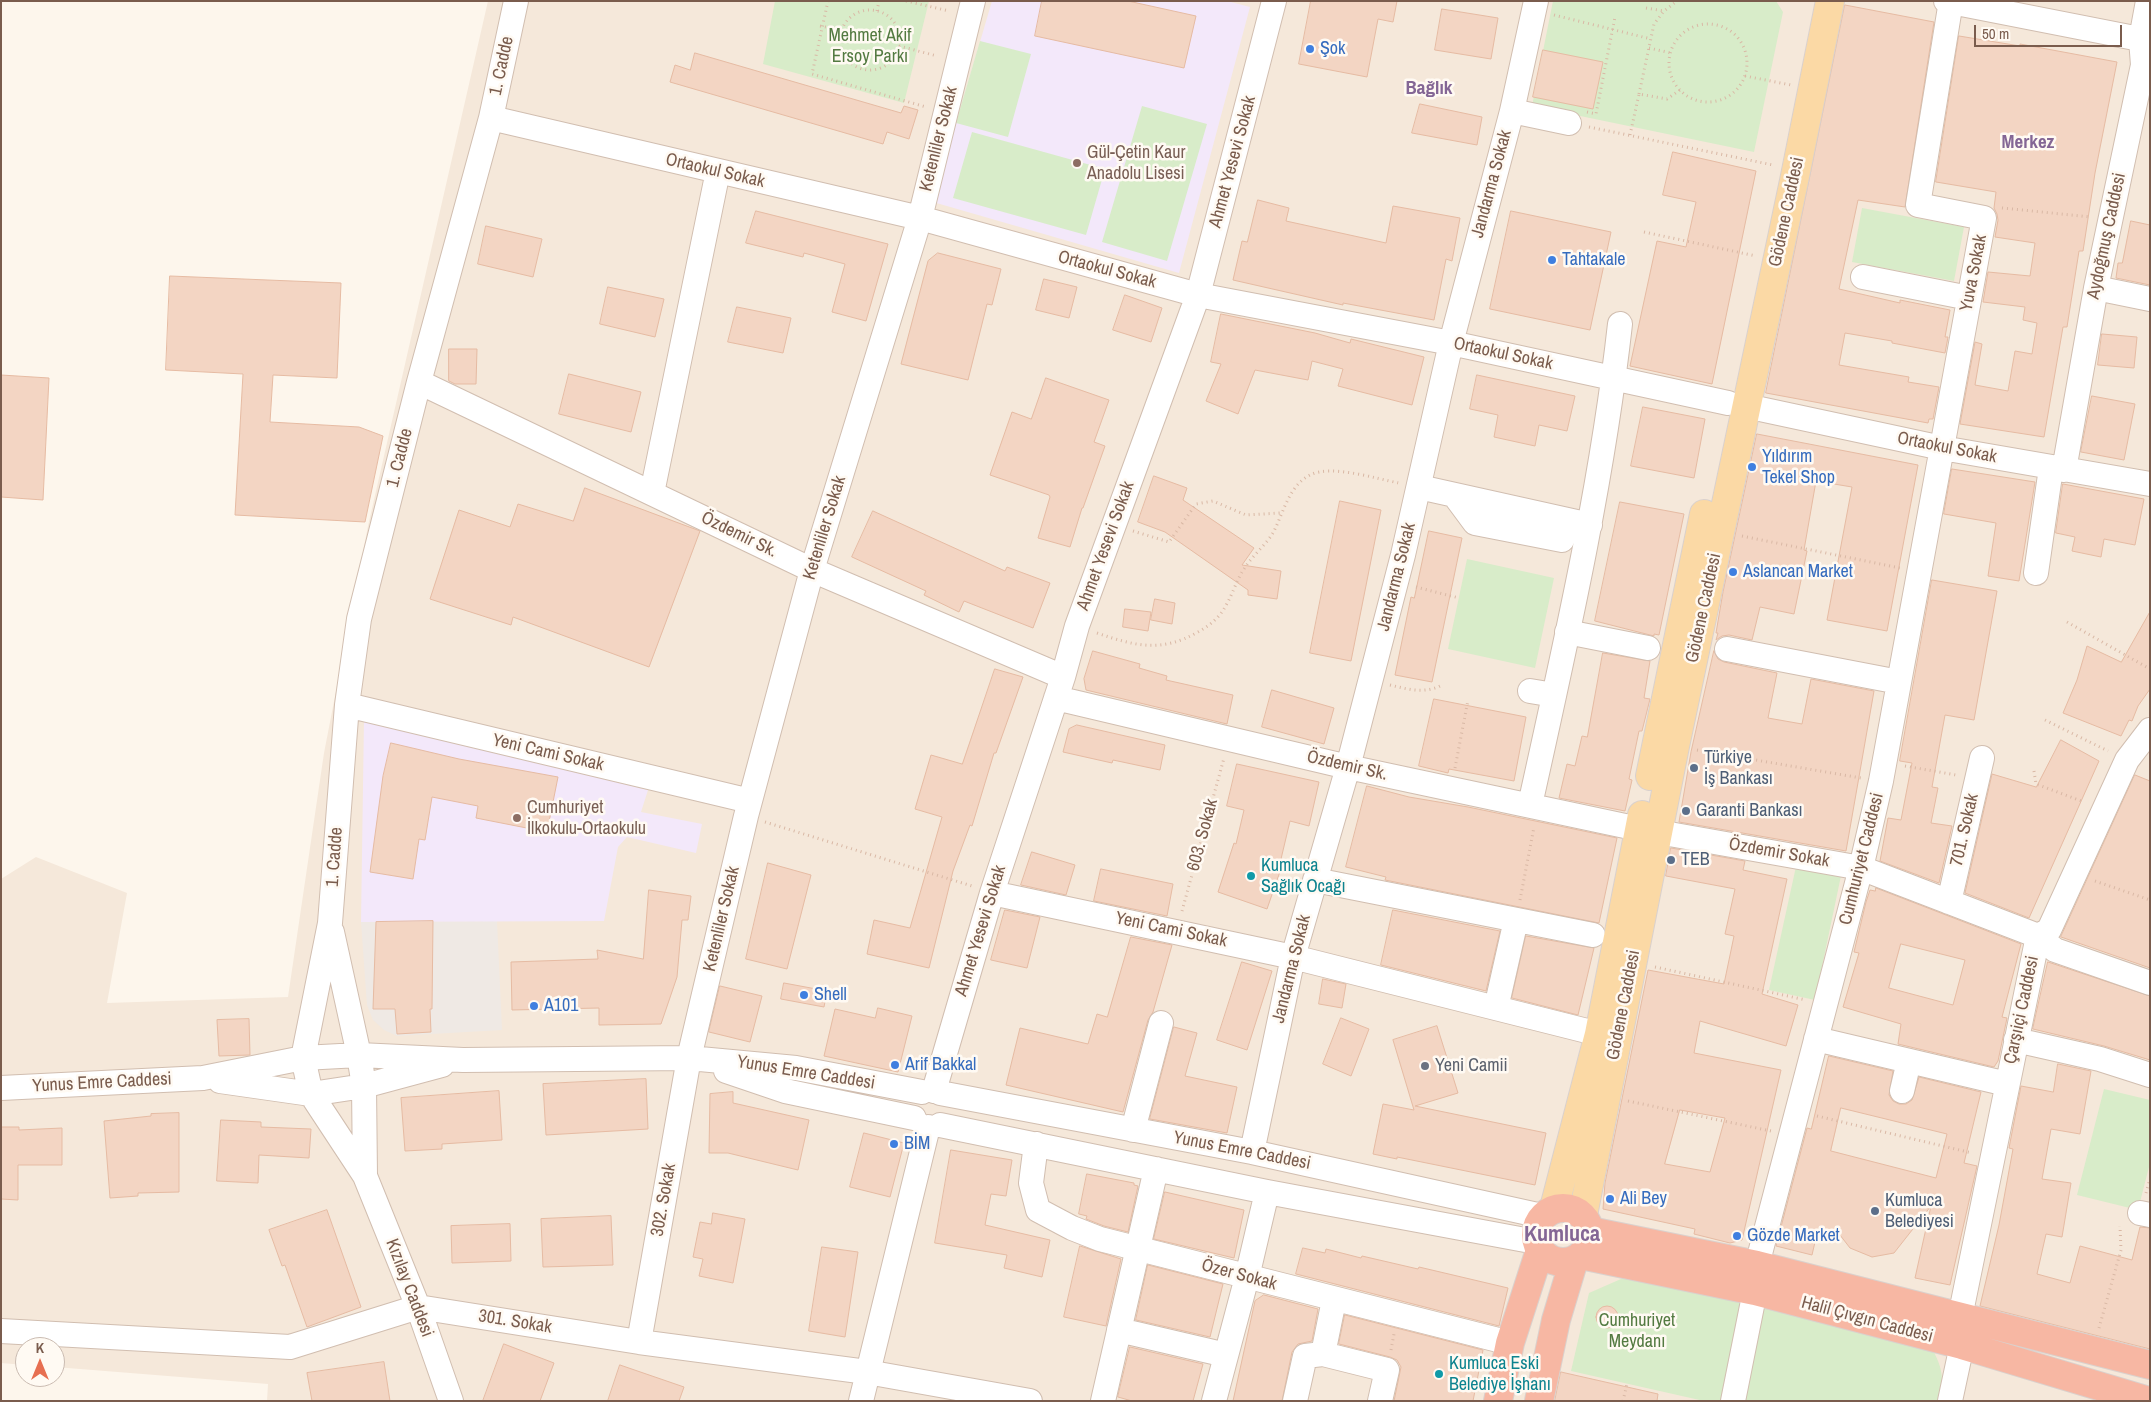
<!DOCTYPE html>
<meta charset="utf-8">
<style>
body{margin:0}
#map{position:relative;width:2151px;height:1402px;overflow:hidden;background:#fdf6ec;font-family:"Archivo Narrow",sans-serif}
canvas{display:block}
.frame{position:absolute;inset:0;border:2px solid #7a5c4d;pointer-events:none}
.north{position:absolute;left:15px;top:1337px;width:50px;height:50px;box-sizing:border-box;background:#fffaf3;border:1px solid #cabbb1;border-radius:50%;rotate:0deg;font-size:14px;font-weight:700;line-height:20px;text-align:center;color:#7a5c4d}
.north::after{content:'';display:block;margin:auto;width:18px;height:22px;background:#e76f51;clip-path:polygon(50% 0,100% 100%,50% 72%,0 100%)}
.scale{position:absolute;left:1974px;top:25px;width:148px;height:22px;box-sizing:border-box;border:2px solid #7a5c4d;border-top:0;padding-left:6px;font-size:15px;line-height:18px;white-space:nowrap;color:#7a5c4d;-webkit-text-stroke:4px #fffaf3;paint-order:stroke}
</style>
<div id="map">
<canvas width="2151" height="1402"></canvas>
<div class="frame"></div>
<div class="north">K</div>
<div class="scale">50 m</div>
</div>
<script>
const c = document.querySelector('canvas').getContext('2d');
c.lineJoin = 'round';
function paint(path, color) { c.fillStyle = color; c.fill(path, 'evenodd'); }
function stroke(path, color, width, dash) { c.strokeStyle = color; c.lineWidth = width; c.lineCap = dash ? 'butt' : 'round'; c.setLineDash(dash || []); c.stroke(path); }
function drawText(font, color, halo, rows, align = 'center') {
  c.font = font + ' "Archivo Narrow",sans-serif'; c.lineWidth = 5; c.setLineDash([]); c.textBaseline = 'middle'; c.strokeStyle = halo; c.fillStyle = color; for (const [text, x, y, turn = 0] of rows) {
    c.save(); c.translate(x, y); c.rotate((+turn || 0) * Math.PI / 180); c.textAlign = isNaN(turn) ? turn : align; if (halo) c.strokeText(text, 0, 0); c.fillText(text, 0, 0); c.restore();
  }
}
paint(new Path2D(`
 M488,1H2150V1401H267L268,1384L55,1367V1347H25V1365L1,1363V879L36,857L127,893L107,1003L288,997L324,753L368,526Z`), '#f5e8da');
paint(new Path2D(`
 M497,921L502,1030L397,1036L384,1030L373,1020L367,1005L361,922Z`), '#efe9e4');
paint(new Path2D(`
 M992,1H1227L1250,7L1179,273L933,202Z
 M364,719L648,790L641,812L702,824L696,853L627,837L618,847L604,921L361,922Z`), '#f3e8fa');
paint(new Path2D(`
 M775,1H929L904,103L763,64Z
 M1553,1H1776L1783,12L1754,152L1532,106Z
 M980,41L1031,54L1008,137L956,123Z
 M1142,106L1207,124L1167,261L1102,242Z
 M972,132L1105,169L1086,235L953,198Z
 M1862,208L1964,227L1954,281L1852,262Z
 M1467,559L1554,578L1535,668L1448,649Z
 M1797,862L1842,871L1815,1000L1769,990Z
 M2104,1089L2150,1100V1163L2138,1210L2077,1195Z
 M1630,1275L1930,1345C1942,1366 1945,1377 1939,1401H1704L1571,1371L1589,1293Z`), '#d8ecc9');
const building = new Path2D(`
 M1042,1H1128L1196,16L1184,68L1035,36Z
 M1311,1H1397L1393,22L1378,19L1367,77L1299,64Z
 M1845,5L1934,22L1905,207L1858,200L1839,289L1900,303V300L1950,310L1945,337H1948L1945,353L1892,343V341L1845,333L1839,365L1909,377L1908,382L1939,387L1933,419H1929L1928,423L1766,393Z
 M1442,9L1498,18L1491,59L1435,50Z
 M1959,36L2020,46V44L2117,62L2095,173L2083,251H2079L2067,327H2063L2044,437L1960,424L1975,342L1982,344L1975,385L2008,391L2015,351L2032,354L2037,323L2023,320L2025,307L1983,302L1988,272L2030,276L2035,243L1995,237L1998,220L1997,214L1994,208L1996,192L1936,182Z
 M1543,50L1603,62L1593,109L1533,97Z
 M695,53L901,113L904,106L918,110L909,139L887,132L883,144L670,82L675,65L690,70Z
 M1420,104L1482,117L1477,145L1412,133Z
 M1673,152L1756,171L1712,384L1630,366L1657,241L1686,247L1696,202L1663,195Z
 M1258,200L1289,208L1286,221L1386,243L1393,206L1460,218L1452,261L1446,259L1434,320L1343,303V305L1233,280L1242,241L1247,242Z
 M756,211L888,244L866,321L832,312L845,264L804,253L803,257L746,243Z
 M1511,211L1611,232L1590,330L1490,309Z
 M2131,221L2150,225V285L2116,278L2118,263H2122Z
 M486,226L542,239L533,277L478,264Z
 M938,253L1001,269L992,305L987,304L968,380L901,364L928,261Z
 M170,276L341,283L337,378L273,375L270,422L359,427L383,436L365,522L235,515L243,374L166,370Z
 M1044,279L1077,287L1069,318L1036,310Z
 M608,287L664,299L655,337L600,324Z
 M1125,295L1162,308L1151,342L1113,330Z
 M737,307L791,318L783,353L728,342Z
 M1221,314L1315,333L1350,343L1351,339L1424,357L1412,405L1338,386L1343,369L1312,361L1308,380L1255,370L1238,414L1206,401L1221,364L1211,362Z
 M2102,334L2137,337L2134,368L2098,365Z
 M449,349H477L476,384H455L449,381Z
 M569,374L641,392L631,432L559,414Z
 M1,375L49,378L43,500L1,497Z
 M1477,375L1575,396L1567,431L1539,425L1535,446L1494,437L1498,415L1470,409Z
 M1046,378L1109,400L1094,442L1105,446L1083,508H1082L1070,547L1038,538L1050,497L1049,495L990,475L1012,412L1031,419Z
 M2092,396L2135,404L2124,460L2081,452Z
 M1643,407L1705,419L1694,478L1631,466Z
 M1757,434L1918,465L1887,631L1827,620L1852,487L1816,481L1804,550L1807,551L1794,614L1760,607L1752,640L1729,635L1722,636L1716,640L1718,633H1716L1723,592Z
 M1952,469L2035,482L2019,581L1988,576L1996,523L1944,514Z
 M1154,476L1187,488L1183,500L1254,548L1242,565L1281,571L1277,599L1248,595V590L1165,532L1138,522Z
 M2063,484L2144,499L2135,545L2104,539L2101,557L2072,551L2075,537L2056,533Z
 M585,488L700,531L649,667L513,617L511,625L430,599L459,510L510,527L518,504L573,521Z
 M1340,501L1381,510L1351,661L1310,653Z
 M1620,502L1684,514L1659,635L1654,634V636L1595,621Z
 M873,511L1005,571L1007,567L1050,583L1033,628L964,601L959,612L924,595L926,591L852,557Z
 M1429,531L1462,538L1432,682L1395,675L1411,597L1414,598Z
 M1932,580L1997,591L1974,720L1945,715L1932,787L1938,788L1931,823L1952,826L1939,883L1880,861L1888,818L1901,820L1912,763L1900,761Z
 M1155,599L1175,603L1172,624L1151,620Z
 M1125,609L1151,612L1148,631L1123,627Z
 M2150,612V689L2138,706L2132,721L2129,720L2121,736L2063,713L2077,680L2087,646L2121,662Z
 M1093,651L1140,664L1139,668L1167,676L1166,680L1233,695L1227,724L1086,690L1084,679Z
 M1714,651L1718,659L1724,662L1777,673L1768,718L1802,724L1811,679L1874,691L1846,851L1679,822L1691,752Z
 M1603,653L1650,661L1644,698L1650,699L1642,731H1639L1629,779L1632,780L1625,811L1559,798L1567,764L1575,766L1582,736L1587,737Z
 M995,669L1023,677L996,753H994L972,826L970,825L953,871L929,968L867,954L874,920L910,928L942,817L915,809L931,755L962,764Z
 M1272,690L1334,708L1324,744L1262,727Z
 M1434,699L1526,717L1514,781L1449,769L1448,773L1419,766Z
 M1077,725L1165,745L1160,770L1113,760L1112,763L1063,752L1069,729Z
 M2061,740L2099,761L2029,918L1965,893L1992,774L2036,787Z
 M391,743L459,759L558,777L547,832L476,818L478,806L432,797L425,840L419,839L413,879L370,872L383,776Z
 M1237,764L1319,782L1309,826L1290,821L1281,859L1284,860L1267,909L1218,892L1234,843L1236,844L1244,810L1227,806Z
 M2135,775L2150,781V968L2061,937Z
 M1367,786L1409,797L1468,807L1617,838L1599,923L1385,880L1386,877L1346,867Z
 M1671,848L1745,861L1743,870L1787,879L1762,994L1798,1005L1786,1046L1700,1021L1694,1053L1781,1070L1742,1240L1730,1243L1694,1234L1695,1229L1603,1209L1605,1183L1648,970L1724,984L1734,936L1725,934L1735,889L1666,876ZM1680,1110L1725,1118L1710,1172L1665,1164Z
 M1032,852L1075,865L1066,895L1021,885Z
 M768,863L811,875L787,969L746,959Z
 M1101,869L1173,884L1167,916L1094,901Z
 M1876,888L2021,944L2002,1017L2007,1018L1998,1061L1994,1067L1898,1044L1901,1024L1843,1007L1859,953L1854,952L1866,902L1870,890L1875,891ZM1901,944L1965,960L1953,1005L1889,988Z
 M649,890L691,896L688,920H682L677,977L661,1024L599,1025V1008L512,1010L511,962L598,959L597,950L643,959Z
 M1005,910L1040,917L1027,968L991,960Z
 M1393,910L1500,931L1486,991L1381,965Z
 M433,921L432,1009H430L431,1032L397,1034L395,1009H373L376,922Z
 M1526,936L1594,948L1578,1015L1512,998Z
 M1131,937L1172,945L1153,1012L1148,1020L1123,1112L1006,1085L1020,1028L1088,1044L1097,1014L1107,1017Z
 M1242,962L1272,971L1247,1050L1217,1040Z
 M2048,962L2150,996V1060L2104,1046L2033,1029Z
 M1323,979L1346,984L1342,1008L1319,1004Z
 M784,983L827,991L824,1007L781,999Z
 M720,986L762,996L750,1042L709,1032Z
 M878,1008L912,1016L898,1072L824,1056L835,1009L875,1018Z
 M1341,1018L1369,1029L1351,1076L1323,1064Z
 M249,1019L250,1055L219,1056L217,1020Z
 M1437,1026L1458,1093L1415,1106L1546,1133L1535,1185L1397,1157V1159L1373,1154L1383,1104L1414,1110L1393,1040Z
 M1174,1027L1197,1033L1185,1076L1237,1087L1227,1133L1150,1119Z
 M1829,1056L1893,1071L1889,1095L1893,1101L1899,1104H1906L1912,1100L1919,1077L1981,1092L1964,1163L1977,1166L1950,1285L1915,1278L1931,1206L1894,1253L1872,1257L1850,1248L1840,1235L1818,1229L1812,1255L1776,1246L1807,1128L1811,1129ZM1841,1108L1947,1134L1936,1178L1831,1151Z
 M2058,1064L2091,1071L2080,1134L2051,1129L2042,1179L2071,1183L2062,1237L2046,1234L2037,1274L2070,1283L2080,1246L2132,1260L2140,1227L2150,1228V1349L1980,1306L1999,1225L2013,1149L2009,1148L2021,1086L2053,1092Z
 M646,1079L648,1129L546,1135L543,1084Z
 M499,1091L502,1140L442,1144V1149L405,1151L401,1098Z
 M733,1092V1103L809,1120L798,1170L728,1153H709L710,1094Z
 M179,1113V1192L138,1193V1196L110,1198L104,1121L151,1116V1114Z
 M221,1120L261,1122V1127L311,1129L309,1158L259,1155L258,1183L217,1181Z
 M1,1127H19V1130L62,1128V1165H18V1200L1,1199Z
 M864,1133L904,1143L890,1197L850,1187Z
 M951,1150L1012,1160L1006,1196L991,1194L985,1225L1050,1240L1042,1277L1004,1268L1007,1255L935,1243Z
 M1087,1174L1134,1183V1185L1138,1186L1128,1232L1104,1226L1086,1219L1087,1216L1079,1214Z
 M1165,1192L1244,1210L1234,1258L1154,1239Z
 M327,1210L361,1307L307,1327L285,1265L282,1266L269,1230Z
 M713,1213L745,1219L733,1283L699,1276L703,1259L693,1257L700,1222L711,1224Z
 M611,1216L613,1265L543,1267L541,1219Z
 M510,1224L511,1261L452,1263L451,1226Z
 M1080,1246L1121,1259L1106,1326L1064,1317Z
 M822,1247L858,1252L845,1337L809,1331Z
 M1303,1248L1325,1253L1326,1249L1361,1258L1362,1256L1418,1269L1419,1267L1508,1288L1499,1326L1296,1274Z
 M1148,1265L1223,1284L1210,1337L1136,1320Z
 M1264,1295L1318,1309L1312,1341L1298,1344L1292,1352L1282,1401H1233L1255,1301Z
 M1596 1317a11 11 0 1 1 22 0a11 11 0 1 1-22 0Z
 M1345,1315L1483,1350L1473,1401H1394L1401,1367L1397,1360L1390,1357L1339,1344Z
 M504,1344L554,1363L540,1401H483Z
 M1130,1347L1203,1364L1193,1401H1132L1118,1397Z
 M384,1362L390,1401H312L307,1373Z
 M620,1365L684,1387L679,1401H608Z
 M1561,1372L1658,1394L1657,1401H1555Z`);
paint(building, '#f3d5c3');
stroke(building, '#e6bba3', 1);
const minor = new Path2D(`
 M1946,1L2150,41
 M1512,111L1569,123
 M491,118L920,218L1198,295L1451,343L1728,403
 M1863,277L1969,298
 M2096,288L2150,299
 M419,382L812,570L1063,677
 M1746,406L1942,448L2150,484
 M2064,470L2096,288L2143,65L2141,39L2148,1
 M1419,487L1590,525
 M652,493L718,171
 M1455,496L1475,523L1562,540L1566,520
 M2036,573L2051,468
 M1567,632L1648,648
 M1727,649L1899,682
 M1530,691L1554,695
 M1056,698L1348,767L1639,829
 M347,705L750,801
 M1530,805C1565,646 1602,486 1620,324
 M1658,832L1861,868L2038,936L2055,950L2150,983
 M1315,880L1593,935
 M992,893L1293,957L1599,1034
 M1949,902L1982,758
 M332,932L359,1055L463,1060L689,1058L796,1068L922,1092
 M2038,936L2049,930L2127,760L2150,730
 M1496,1008L1516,920
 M1816,1039L2007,1084
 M2016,1040L2100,1059L2150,1075
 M726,1071L785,1091L914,1118
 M220,1081L311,1094L365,1176L418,1307L451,1401
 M1,1088L203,1078L303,1058L359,1055L364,1086L311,1094L303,1058L330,923L347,705L359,619L419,382L491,118L516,1
 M934,1091L992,893L1063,677L1077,626L1198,295L1274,1
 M1902,1091L1909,1061
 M940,1093L1252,1152L1542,1216
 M940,1125L1267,1192L1536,1242
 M1133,1130L1161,1023
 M1036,1144L1031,1183L1038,1210L1072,1228L1100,1239L1510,1343
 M1252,1152L1293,957L1348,767L1403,555L1451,343L1512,111L1536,1
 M365,1176L364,1086L442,1065
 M2140,1213L2150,1215
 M1757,1265L1861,868L1881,781L1984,218L1918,205L1951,1
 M1960,1317L2038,936
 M1119,1330L1226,1355
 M1,1331L290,1347L418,1307L639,1342L867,1372L1030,1401
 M639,1342L689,1058L746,816L812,570L920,218L973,1
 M1323,1354L1387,1370L1380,1401
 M861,1401L928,1127
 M1103,1401L1156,1169
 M1214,1401L1247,1277L1267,1192
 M1295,1401L1305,1356L1323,1354L1334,1300
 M1733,1401L1755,1291
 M1950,1401L1962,1345`);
const major = new Path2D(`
 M1650,776L1704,514
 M1554,1208L1599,1034L1642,815
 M1583,1215L1675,746L1795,176L1830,1`);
const highway = new Path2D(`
 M1536 1235a27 27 0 1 1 54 0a27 27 0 1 1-54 0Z
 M1590,1231L1757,1265L2150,1365
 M1581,1255L1755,1291L1962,1345L2149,1401
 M1498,1401L1510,1343L1540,1250
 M1539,1401L1556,1320L1574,1260`);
stroke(minor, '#d1beb0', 26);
stroke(major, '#dad1cd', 30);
stroke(highway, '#dad1cd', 30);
stroke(new Path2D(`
 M828,1L812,74L926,107
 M906,1L949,11
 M1646,8L1664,11
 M840 40a30 30 0 1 1 60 0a30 30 0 1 1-60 0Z
 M877,11L879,1
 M1554,15L1651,39
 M1669 63a39 39 0 1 1 78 0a39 39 0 1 1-78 0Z
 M820,26L842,30
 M899,46L937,56
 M1649,48L1671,53
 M1745,76L1791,85
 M1639,94L1654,24L1664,11L1677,1
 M1587,112L1596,114L1615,17
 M1589,127L1773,165
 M1630,135L1639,94L1667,99L1680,90
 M2002,208L2091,217
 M1644,232L1756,256
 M1133,531L1169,542L1196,504L1213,501L1246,515L1280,513
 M1742,536L1900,568
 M1416,587L1459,598
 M2067,622L2150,669
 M1097,633C1135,646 1161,653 1198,632C1209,626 1219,618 1225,607C1233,594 1237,578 1246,566C1254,554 1267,544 1274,531C1284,511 1289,486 1310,475C1331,464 1377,479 1399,483
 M1390,685C1407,689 1423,694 1440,686
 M2045,720L2108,751
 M1697,750L1861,778
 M1905,766L1956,775
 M1455,768L1468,700
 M2034,771L2036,784L2084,802
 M765,822L972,886
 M2095,881L2150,900
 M1520,900L1534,827
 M1182,911L1224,758
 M1655,967L1806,1000
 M1628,1101L1771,1131
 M1817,1116L1972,1153
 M2146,1193L2150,1179
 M2099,1328L2121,1250L2120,1226
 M1391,1350L1394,1334
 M1623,1401L1627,1384`), '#d9b8a5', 3, [1, 4]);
stroke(minor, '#fff', 24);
stroke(major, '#fbd9a5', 28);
stroke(highway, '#f7b7a3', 28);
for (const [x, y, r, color] of [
 [1310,49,5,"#3f7fe0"],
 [1077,163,5,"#8d6e63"],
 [1552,260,5,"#3f7fe0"],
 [1752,467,5,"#3f7fe0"],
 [1733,572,5,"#3f7fe0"],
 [1694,768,5,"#5c6f8a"],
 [1686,811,5,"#5c6f8a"],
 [517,818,5,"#8d6e63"],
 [1671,860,5,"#5c6f8a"],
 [1251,876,5,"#0f9aa8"],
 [804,995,5,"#3f7fe0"],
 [534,1006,5,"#3f7fe0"],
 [895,1065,5,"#3f7fe0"],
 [1425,1066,5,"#6b7280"],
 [894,1144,5,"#3f7fe0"],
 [1610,1199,5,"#3f7fe0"],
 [1875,1211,5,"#5c6f8a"],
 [1737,1236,5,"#3f7fe0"],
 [1439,1374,5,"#0f9aa8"]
]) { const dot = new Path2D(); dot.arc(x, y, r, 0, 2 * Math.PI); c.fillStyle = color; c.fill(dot); stroke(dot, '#fffaf3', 2); }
drawText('18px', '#537a41', '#fffaf3', [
 ["Mehmet Akif",870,36],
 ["Ersoy Parkı",870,57],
 ["Cumhuriyet",1637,1321],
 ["Meydanı",1637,1342]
]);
drawText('18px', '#366cbe', '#fffaf3', [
 ["Şok",1320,49],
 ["Tahtakale",1562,260],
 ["Yıldırım",1762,457],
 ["Tekel Shop",1762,478],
 ["Aslancan Market",1743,572],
 ["Shell",814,995],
 ["A101",544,1006],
 ["Arif Bakkal",905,1065],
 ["BİM",904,1144],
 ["Ali Bey",1620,1199],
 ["Gözde Market",1747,1236]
], 'left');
drawText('18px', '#7a5c4d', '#fffaf3', [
 ["1. Cadde",502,66,-78],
 ["Ketenliler Sokak",939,139,-76],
 ["Ahmet Yesevi Sokak",1233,162,-75],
 ["Ortaokul Sokak",715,171,13],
 ["Jandarma Sokak",1492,184,-75],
 ["Gödene Caddesi",1787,212,-78],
 ["Aydoğmuş Caddesi",2107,236,-78],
 ["Ortaokul Sokak",1107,270,15],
 ["Yuva Sokak",1974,273,-79],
 ["Ortaokul Sokak",1503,354,12],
 ["Ortaokul Sokak",1947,448,11],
 ["1. Cadde",400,458,-76],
 ["Ketenliler Sokak",825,528,-73],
 ["Özdemir Sk.",739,535,26],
 ["Ahmet Yesevi Sokak",1106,546,-70],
 ["Jandarma Sokak",1397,577,-76],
 ["Gödene Caddesi",1704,608,-78],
 ["Yeni Cami Sokak",548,753,13],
 ["Özdemir Sk.",1347,766,13],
 ["701. Sokak",1965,830,-77],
 ["603. Sokak",1203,835,-75],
 ["Özdemir Sokak",1779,853,10],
 ["1. Cadde",335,857,-86],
 ["Cumhuriyet Caddesi",1862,859,-76],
 ["Ketenliler Sokak",722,919,-77],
 ["Yeni Cami Sokak",1171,930,12],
 ["Ahmet Yesevi Sokak",981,931,-73],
 ["Jandarma Sokak",1292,969,-76],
 ["Gödene Caddesi",1624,1005,-79],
 ["Çarşıiçi Caddesi",2022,1010,-78],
 ["Yunus Emre Caddesi",806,1073,9],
 ["Yunus Emre Caddesi",102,1083,-3],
 ["Yunus Emre Caddesi",1242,1151,11],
 ["302. Sokak",664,1200,-80],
 ["Özer Sokak",1239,1275,15],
 ["Kızılay Caddesi",409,1288,69],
 ["Halil Çıvgın Caddesi",1867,1320,15],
 ["301. Sokak",515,1322,9]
]);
drawText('18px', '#785e54', '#fffaf3', [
 ["Gül-Çetin Kaur",1087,153],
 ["Anadolu Lisesi",1087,174],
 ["Cumhuriyet",527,808],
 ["İlkokulu-Ortaokulu",527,829]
], 'left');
drawText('18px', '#4e5e75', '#fffaf3', [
 ["Türkiye",1704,758],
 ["İş Bankası",1704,779],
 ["Garanti Bankası",1696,811],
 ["TEB",1681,860],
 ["Kumluca",1885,1201],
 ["Belediyesi",1885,1222]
], 'left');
drawText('18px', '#0d838f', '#fffaf3', [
 ["Kumluca",1261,866],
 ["Sağlık Ocağı",1261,887],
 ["Kumluca Eski",1449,1364],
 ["Belediye İşhanı",1449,1385]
], 'left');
drawText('18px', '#5b616d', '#fffaf3', [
 ["Yeni Camii",1435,1066]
], 'left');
drawText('bold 19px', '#846695', '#fffaf3', [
 ["Bağlık",1429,89],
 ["Merkez",2028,143]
]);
drawText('bold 22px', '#846695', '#fffaf3', [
 ["Kumluca",1562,1235]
]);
</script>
